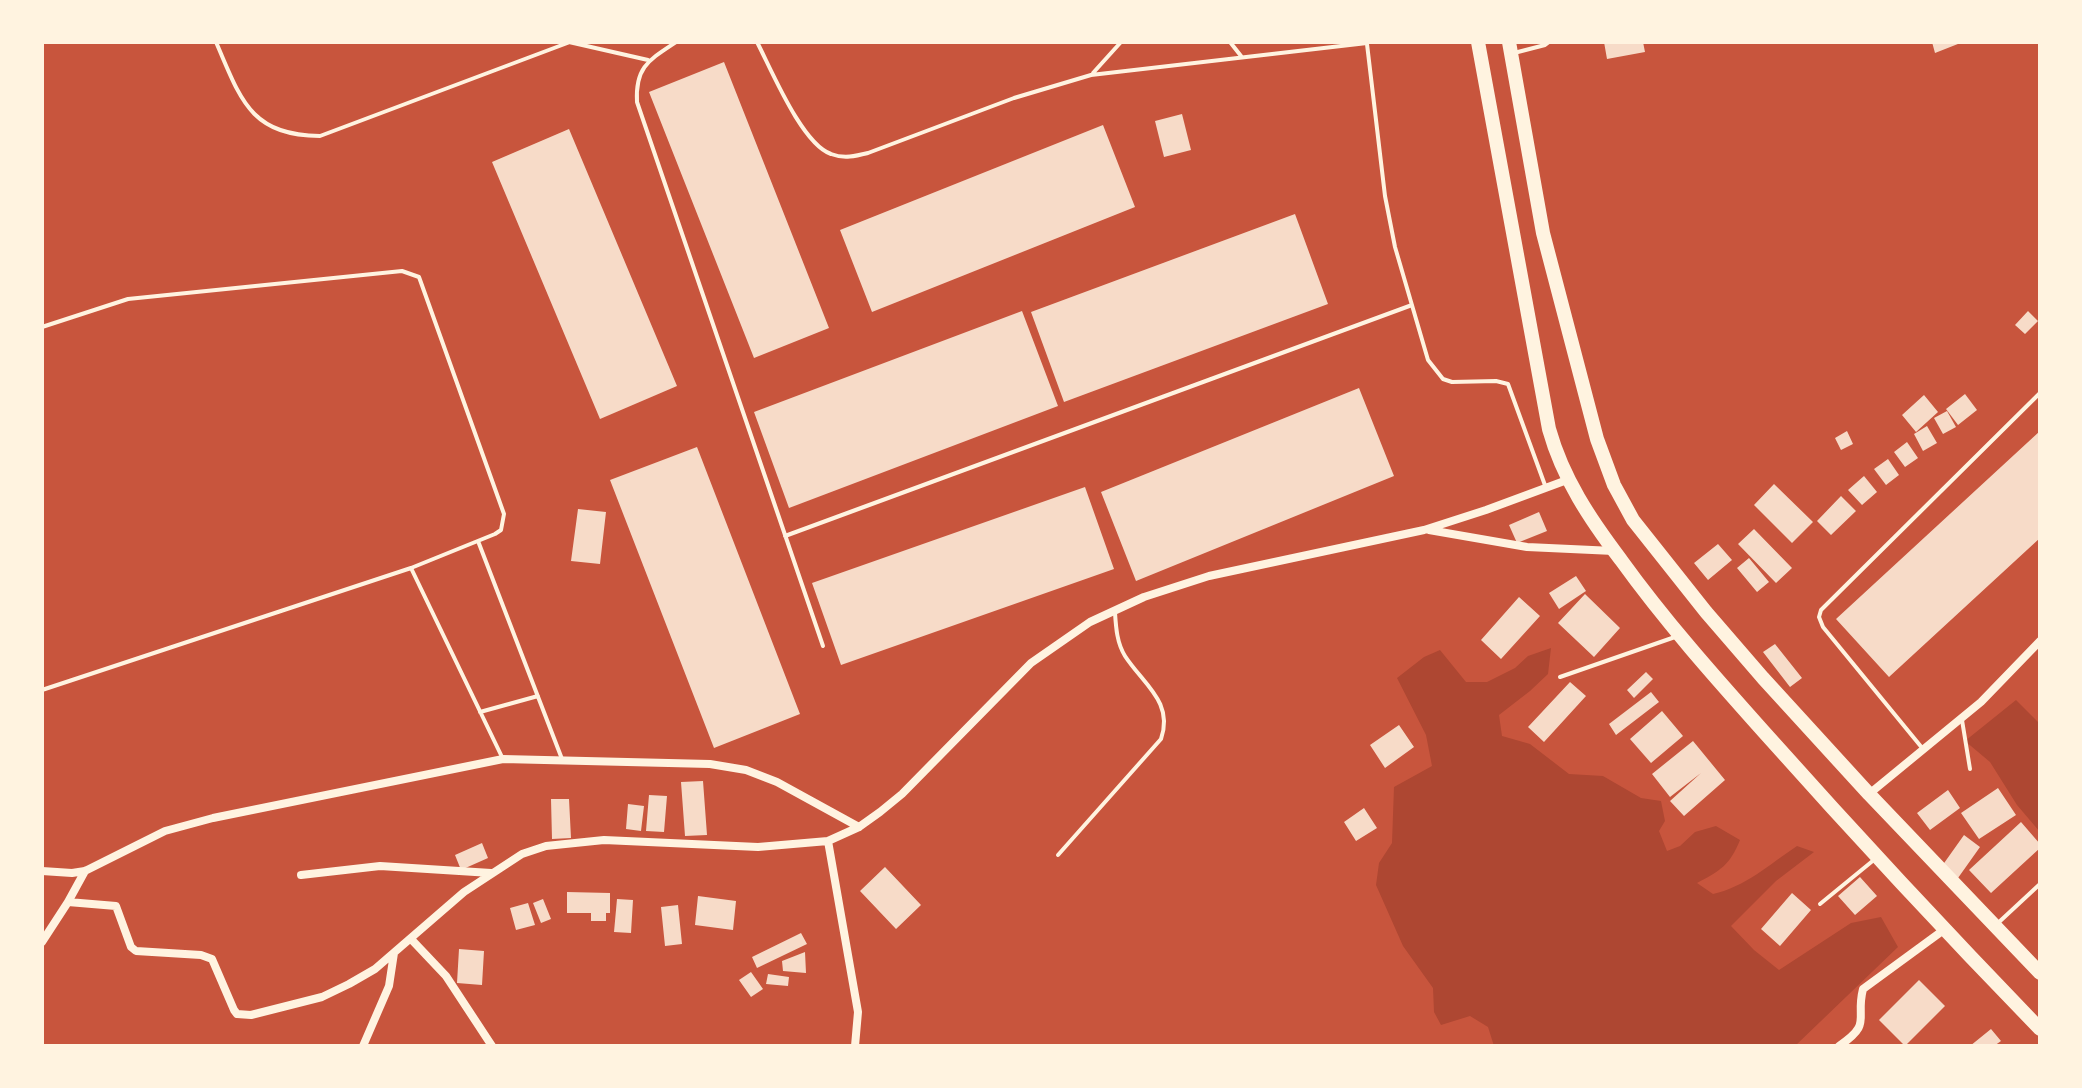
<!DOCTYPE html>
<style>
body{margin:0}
#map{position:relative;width:2082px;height:1088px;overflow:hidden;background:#c8553d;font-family:Helvetica,sans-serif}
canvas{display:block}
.frame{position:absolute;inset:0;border:44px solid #fff3e0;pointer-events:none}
</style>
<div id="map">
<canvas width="2082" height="1088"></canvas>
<div class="frame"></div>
</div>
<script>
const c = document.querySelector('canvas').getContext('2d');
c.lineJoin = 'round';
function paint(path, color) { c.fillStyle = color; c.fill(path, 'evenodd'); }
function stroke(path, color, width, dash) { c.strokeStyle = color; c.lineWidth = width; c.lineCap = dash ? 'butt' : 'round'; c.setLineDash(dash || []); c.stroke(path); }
paint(new Path2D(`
 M1551,648L1548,674L1530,691L1499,715L1502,736L1530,744L1569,774L1603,776L1641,798L1661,801L1665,821L1659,831L1667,851L1680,846L1695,832L1716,826L1740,840C1730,865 1720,871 1697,883L1713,894C1745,887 1770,864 1797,846L1814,852L1776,881L1731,926L1754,950L1779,970L1851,923L1881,917L1898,947L1795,1046H1494L1488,1027L1470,1016L1441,1025L1434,1012L1433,988L1403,946L1376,885L1379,863L1392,843L1394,787L1432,766L1426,735L1397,678L1424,657L1440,650L1466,682H1487L1515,668L1528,656Z
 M2016,700L2040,724V832L2017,805L1990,762L1965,741Z`), '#ae4732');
paint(new Path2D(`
 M1604,42H1643L1645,52L1607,59Z
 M1932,42H1963L1935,53Z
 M724,62L829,328L754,358L649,92Z
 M1182,114L1191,150L1164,157L1155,121Z
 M1103,125L1135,207L872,312L840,230Z
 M569,129L677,386L600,419L492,162Z
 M1295,214L1328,304L1064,402L1031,312Z
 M1022,311L1058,406L789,508L754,412Z
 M2028,311L2038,321L2025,334L2015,325Z
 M1359,388L1394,476L1136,581L1101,492Z
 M1965,394L1977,410L1958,425L1946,409Z
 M1924,395L1938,412L1916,432L1902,415Z
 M1947,411L1956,427L1943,434L1934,418Z
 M1927,426L1937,443L1923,451L1914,434Z
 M1847,431L1853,444L1841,450L1835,438Z
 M2040,431V538L1889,677L1836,619Z
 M1907,442L1918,458L1905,467L1894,452Z
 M697,447L800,714L714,748L610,480Z
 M1888,459L1899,475L1886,485L1874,469Z
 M1864,476L1877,492L1862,505L1848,490Z
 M1774,484L1813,522L1792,543L1754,505Z
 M1085,487L1114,569L841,665L812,583Z
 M1841,496L1856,511L1831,535L1817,521Z
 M578,509L606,512L600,564L571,561Z
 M1539,512L1547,531L1517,543L1509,525Z
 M1754,529L1792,568L1776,583L1738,544Z
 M1718,544L1732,560L1708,580L1694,563Z
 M1749,558L1769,582L1757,592L1737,568Z
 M1576,576L1586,591L1559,609L1549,593Z
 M1585,594L1620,628L1594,657L1558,623Z
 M1519,597L1540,616L1501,659L1481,640Z
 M1775,644L1802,678L1790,687L1763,652Z
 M1646,672L1653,679L1634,698L1627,690Z
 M1570,682L1586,696L1544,742L1528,727Z
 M1651,692L1659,702L1616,735L1609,724Z
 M1662,711L1683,736L1651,763L1630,739Z
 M1399,725L1414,747L1385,768L1370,745Z
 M1693,741L1725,780L1684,816L1670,801L1701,773L1670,797L1652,774Z
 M703,781L707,835L685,836L681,782Z
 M1998,788L2016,815L1979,839L1961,813Z
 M1948,790L1960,808L1930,830L1917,813Z
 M649,795L667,796L664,832L646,831Z
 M551,799H569L571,838L552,839Z
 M628,804L644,806L641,831L626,829Z
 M1364,808L1377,828L1356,841L1344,822Z
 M2021,822L2040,844V848L1991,893L1969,870Z
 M1964,835L1980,847L1958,878L1942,866Z
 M482,843L488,858L461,870L455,855Z
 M885,867L921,905L896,929L860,891Z
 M1860,877L1877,896L1855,915L1838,896Z
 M567,892L610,893V913H606V921H591V913H567Z
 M1792,893L1811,910L1780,946L1761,929Z
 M698,896L736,901L733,930L695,925Z
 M543,899L551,919L541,923L533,903Z
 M617,899L633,900L631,933L614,932Z
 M528,903L535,925L516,930L510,908Z
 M678,905L682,944L665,946L661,907Z
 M801,933L807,944L757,968L752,957Z
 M459,949L484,951L482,985L457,983Z
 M805,952L806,973L783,971L782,961Z
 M751,972L763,989L751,997L739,980Z
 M768,974L789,977L788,986L766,984Z
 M1919,980L1945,1006L1905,1046L1879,1020Z
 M1991,1029L2001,1041L1994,1046H1970Z`), '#f7dbc8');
stroke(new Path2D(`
 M216,42C241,100 250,135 320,136L570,42
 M569,42L648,60
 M676,42C649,60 635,67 637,102L823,646
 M757,42C772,71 802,144 831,154C844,159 856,156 868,153L1014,98L1091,75L1367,43
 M1230,42L1241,56
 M1367,44L1385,196L1395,247L1428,360L1443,379L1452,382L1496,381L1508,384L1546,488
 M1514,53L1545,45L1549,42
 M1093,73L1121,42
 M42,327L128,299L402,271L419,277L504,514L501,530L495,534L411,568
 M785,536L1412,305
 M478,541L562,759
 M1560,677L1675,637
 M42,690L411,568L502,757
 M480,712L538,696
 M1962,720L1970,769
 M1923,749L1823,627L1819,617L1821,610L2040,393
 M1058,855L1161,739C1174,702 1143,684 1125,656C1117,643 1116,628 1115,613
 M1820,904L1875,859
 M1998,923L2040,884`), '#fff3e0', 4);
stroke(new Path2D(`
 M1429,530L1527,547L1614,551
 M1869,794L1981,702L2040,641
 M42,871L72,873L85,871L165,831L213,818L503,759L710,764L746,770L777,782L859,827
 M85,871L68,902L116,906L131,947L136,951L201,955L212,959L234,1010L237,1014L251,1015L322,997L349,984L375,969L464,892L522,854L546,846L604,840L758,847L828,841
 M301,875L380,866L491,873
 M411,939L446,976L492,1046
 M42,942L68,902
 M363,1046L389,986L394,953
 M855,1046L858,1012L828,841L859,827L880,812L902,794L1031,663L1090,622L1144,597L1209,576L1424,530L1486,510L1567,480
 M1839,1046C1873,1023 1855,1020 1863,989L1945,929`), '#fff3e0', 8);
stroke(new Path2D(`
 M1478,42L1549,429C1563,479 1590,519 1621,560C1665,621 1714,676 1764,732C1854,833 1946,932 2040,1029
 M1509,42L1543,233L1597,439L1614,485L1633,520L1706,612L1763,678L1869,794L2040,973`), '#fff3e0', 14);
</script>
